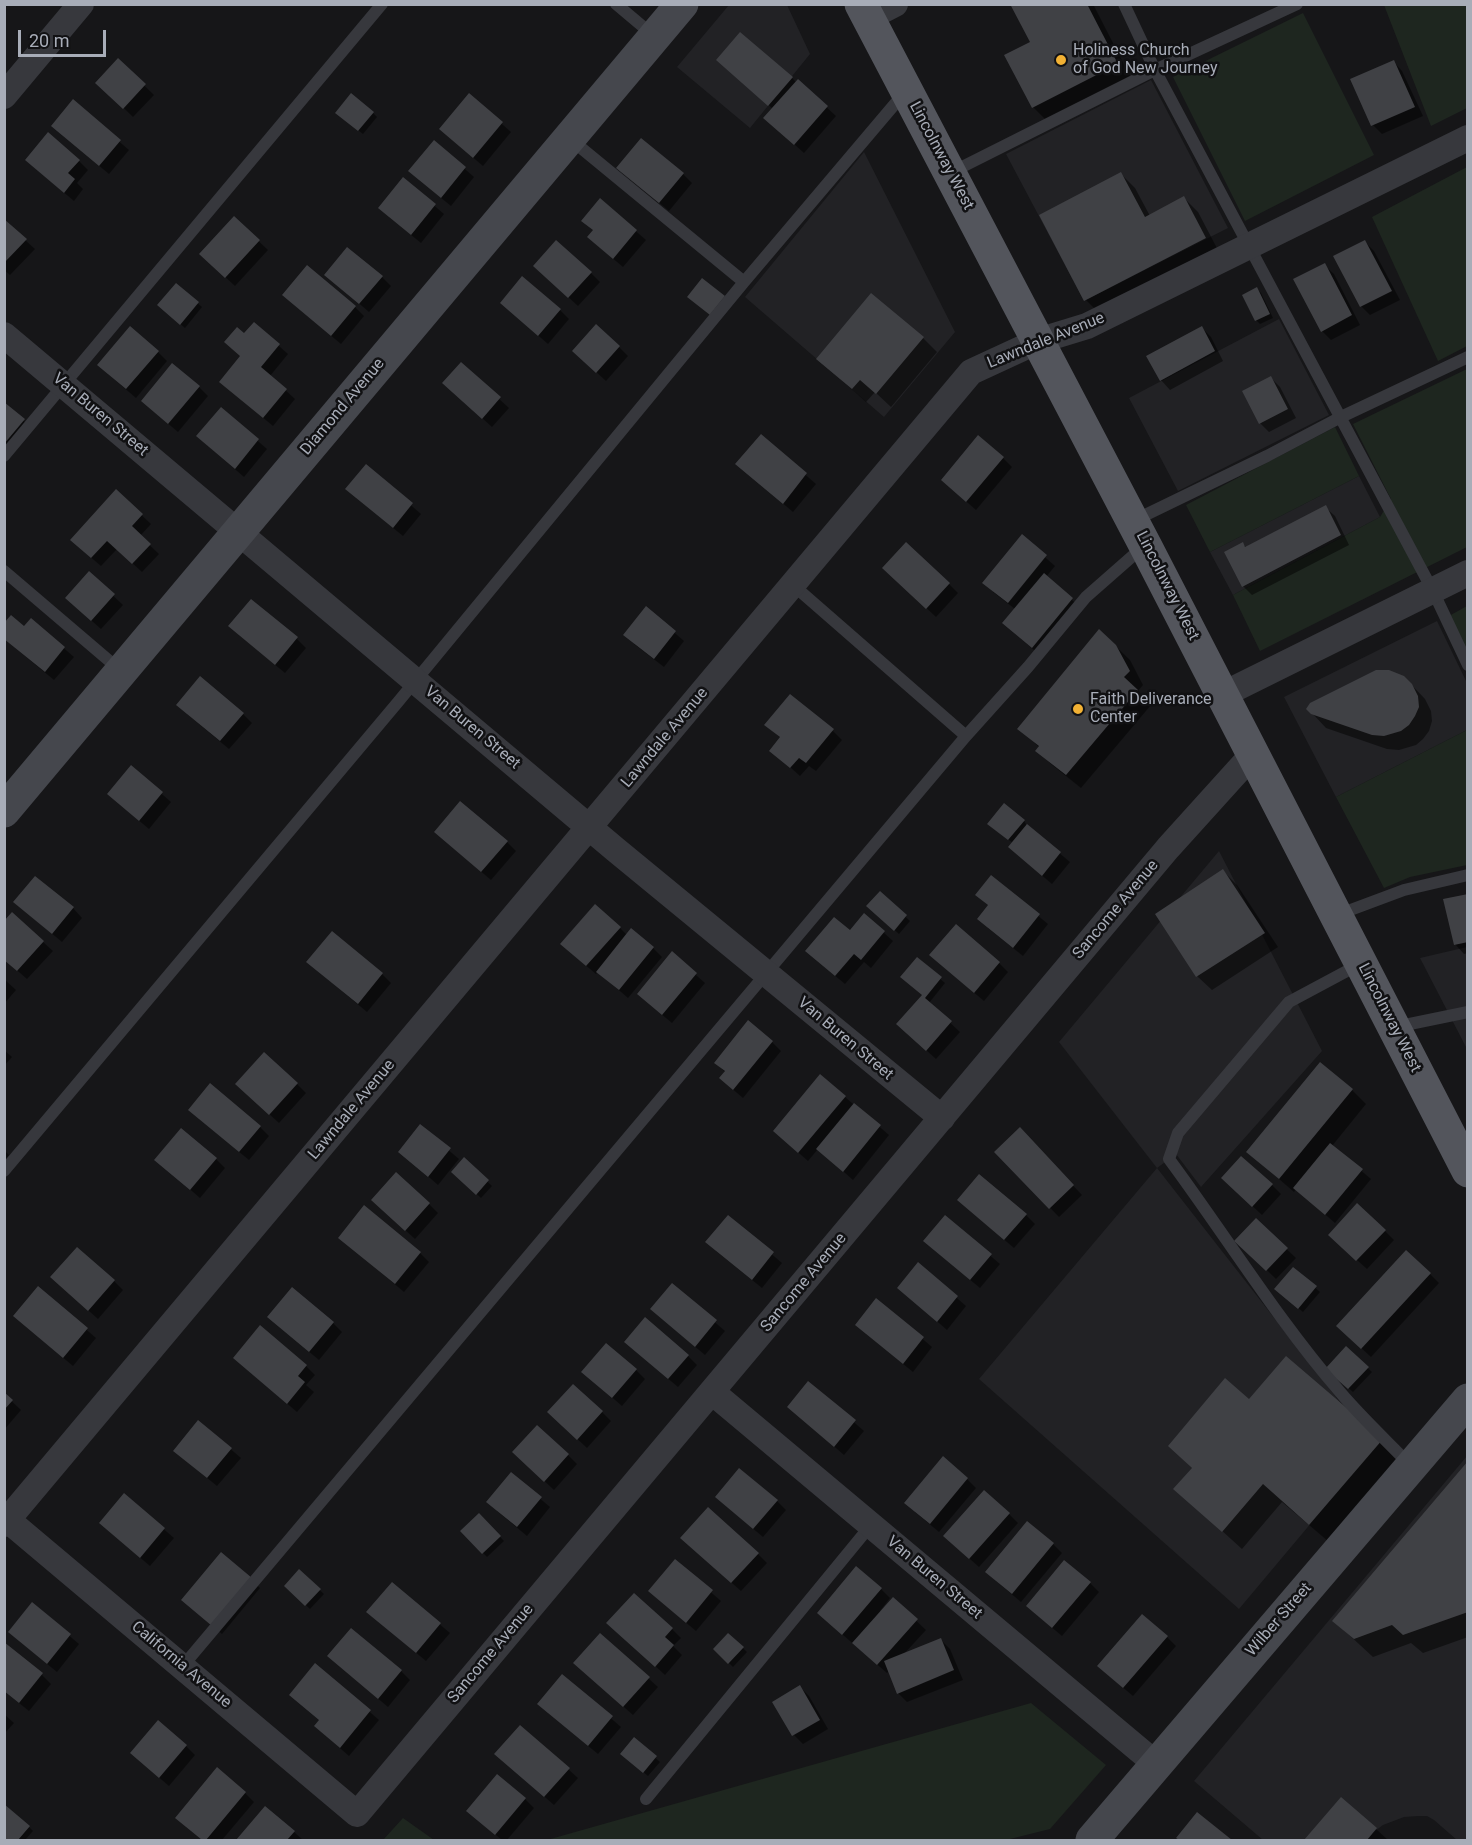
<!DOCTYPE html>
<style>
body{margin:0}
#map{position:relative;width:1472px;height:1845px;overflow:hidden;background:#161618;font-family:Roboto,sans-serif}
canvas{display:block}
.frame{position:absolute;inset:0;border:6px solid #a8adb8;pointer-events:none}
.scale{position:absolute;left:18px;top:30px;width:88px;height:27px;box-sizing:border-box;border:3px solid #a8adb8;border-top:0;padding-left:8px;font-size:18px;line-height:21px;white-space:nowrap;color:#a8adb8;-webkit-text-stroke:4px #111113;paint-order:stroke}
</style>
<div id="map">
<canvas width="1472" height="1845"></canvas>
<div class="frame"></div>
<div class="scale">20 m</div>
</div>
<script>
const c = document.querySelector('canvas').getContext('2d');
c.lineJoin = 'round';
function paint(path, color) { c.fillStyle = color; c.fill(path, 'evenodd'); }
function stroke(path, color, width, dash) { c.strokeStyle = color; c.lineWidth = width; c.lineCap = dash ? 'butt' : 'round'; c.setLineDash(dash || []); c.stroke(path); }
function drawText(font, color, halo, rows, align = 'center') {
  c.font = font + ' Roboto,sans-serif'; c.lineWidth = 5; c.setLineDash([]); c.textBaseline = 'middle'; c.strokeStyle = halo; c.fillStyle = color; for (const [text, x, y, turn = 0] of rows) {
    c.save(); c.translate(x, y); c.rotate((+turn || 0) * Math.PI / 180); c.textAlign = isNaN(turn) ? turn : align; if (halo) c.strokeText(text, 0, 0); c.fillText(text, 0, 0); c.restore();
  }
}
paint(new Path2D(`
 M729,5H787L810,54L750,128L677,67Z
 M1151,80L1228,228L1084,301L1006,154Z
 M864,152L955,332L884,417L745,297Z
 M1279,319L1329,415L1178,491L1129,398Z
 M1359,476L1380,517L1233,595L1210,552Z
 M1437,621L1467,683V730L1336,797L1284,697Z
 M1219,851L1322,1051L1201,1187L1176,1154L1157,1168L1375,1447L1239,1609L979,1379L1157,1168L1059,1042Z
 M1467,947V1049L1420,958Z
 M1467,1456V1840H1457L1434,1820L1427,1816H1418L1404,1817L1383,1825L1363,1840H1263L1194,1781Z`), '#222225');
paint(new Path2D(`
 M1384,5H1467V108L1431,126Z
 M1303,13L1374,155L1245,221L1173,77Z
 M1467,167V346L1438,361L1372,217Z
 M1467,369V547L1260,651L1233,595L1380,517L1391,499L1353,424Z
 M1335,427L1359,476L1210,552L1186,505Z
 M1467,606V653L1449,616Z
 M1467,730V865L1410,877L1384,888L1336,797Z
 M1031,1703L1106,1765L1050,1829L1006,1840H547Z
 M403,1818L434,1840H383Z`), '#1e261f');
paint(new Path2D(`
 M1012,4H1093L1131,78L1047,121L1033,107L1032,43Z
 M118,60L154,95L133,117L98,83Z
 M718,60L792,78L797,83L798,81L836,116L804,153L775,127L773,109Z
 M1393,61L1402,71L1423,116L1382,134L1373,125Z
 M469,95L511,132L483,166L450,138Z
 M73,102L129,150L109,174L62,135Z
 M373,113L377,117L363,134L341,117Z
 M434,142L474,177L451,206L419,180Z
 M79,161L88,170L77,183L83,189L74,201L36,169Z
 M618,168L683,174L692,183L669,211Z
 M1121,174L1135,188L1150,216L1184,198L1198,212L1219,252L1100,314L1086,300L1041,216Z
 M403,179L444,214L421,243L389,217Z
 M600,200L646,240L623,267L598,246L594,231Z
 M234,218L268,250L235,286L210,263Z
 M4,221L35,249L10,275L4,270Z
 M1365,242L1374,251L1400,300L1370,315L1361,306Z
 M1324,265L1334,274L1360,325L1331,340L1322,331Z
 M591,273L600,282L578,306L544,275Z
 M326,275L382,277L391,286L369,312Z
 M176,285L202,307L185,328L163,309Z
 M1257,289L1261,293L1273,318L1260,324L1256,320Z
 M293,304L355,307L364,316L341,344Z
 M560,310L569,319L548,344L511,312Z
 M254,324L288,354L270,376L295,399L273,426L231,391L242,357L226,342L245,335Z
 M1201,327L1211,337L1223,361L1170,390L1161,380L1148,356Z
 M923,338L937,352L891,407L875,392L866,402L818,359Z
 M619,347L628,356L606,381L583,360Z
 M158,352L167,361L136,398L108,374Z
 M461,364L509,408L492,427L453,392Z
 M1271,378L1280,387L1296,418L1269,432L1260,423Z
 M199,387L208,396L178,432L152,410Z
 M4,404L33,429L4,464Z
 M221,409L267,449L244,477L207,445Z
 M761,436L816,484L793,512L747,473Z
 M1003,458L1012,467L976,510L952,489Z
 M366,466L421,514L403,536L356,498Z
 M116,491L151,524L140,536L159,554L142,572L117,549L101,566L81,549Z
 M1325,507L1335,516L1349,545L1252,595L1243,586L1242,544L1247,548Z
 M1022,537L1055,566L1046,577L1081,608L1041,656L1013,632L1015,609L993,592Z
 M89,573L123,605L101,629L76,607Z
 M893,577L949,584L958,593L936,617Z
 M646,608L684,641L664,667L634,644Z
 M31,620L74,657L54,680L8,642Z
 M1100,631L1130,660L1143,685L1138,691L1151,705L1081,788L1051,764L1037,751L1039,747L1019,728Z
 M239,635L297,639L306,648L285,673Z
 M1404,677L1425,699L1431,711L1432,721L1429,731L1423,739L1416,745L1399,750L1387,749L1326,728L1312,713Z
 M187,714H243L252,723L229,749Z
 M766,725L833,731L842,740L816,771L809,766L800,776L771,750L781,738Z
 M131,767L171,802L149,829L118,803Z
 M1024,821L1027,826L1070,862L1052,884L1019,856L1013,843L993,828Z
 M445,841L507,842L516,851L491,880Z
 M1223,871L1237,885L1278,947L1212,990L1198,977L1157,914Z
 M991,877L1048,924L1023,956L988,928L989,906L977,895Z
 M880,893L910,921L899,934L868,906Z
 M1468,895V953L1464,954L1455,944Z
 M73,908L82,918L62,942L25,911Z
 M12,914L53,951L27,979L4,959Z
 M864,915L893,941L871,968L864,962L845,984L816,960L850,932Z
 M620,928L627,935L653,948L662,957L628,998L598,972L596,974L571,953Z
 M672,954L705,983L672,1023L648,1003Z
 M917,959L945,983L929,1003L960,1032L936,1059L907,1033L923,995Z
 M999,963L1008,972L984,1001L940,964Z
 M318,971L382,974L391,983L367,1012Z
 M4,979L16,990L4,1004Z
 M772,1042L781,1051L743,1098L730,1087L726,1073L716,1063Z
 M4,1050L12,1057L4,1066Z
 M297,1084L306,1093L279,1123L246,1093Z
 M1352,1090L1366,1104L1332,1146L1371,1179L1335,1223L1296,1189L1294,1192L1248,1152Z
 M845,1097L889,1135L853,1180L818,1149L808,1161L784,1140Z
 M199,1119L260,1127L269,1136L249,1160Z
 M420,1126L459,1159L438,1185L400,1152Z
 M1029,1139L1082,1195L1059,1217L996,1152Z
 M4,1150L9,1155L4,1161Z
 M216,1159L225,1168L200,1198L156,1160Z
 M464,1159L492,1186L481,1198L453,1172Z
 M1272,1185L1281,1194L1262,1215L1232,1187Z
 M429,1204L438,1213L415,1239L382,1209Z
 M968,1209L1026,1215L1035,1224L1014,1248Z
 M728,1217L782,1263L762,1288L716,1251Z
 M945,1217L1000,1264L980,1288L934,1250Z
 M1256,1220L1296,1258L1276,1279L1237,1241Z
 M1385,1231L1394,1240L1367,1269L1339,1244Z
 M340,1238L420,1253L429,1262L404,1292Z
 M918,1264L966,1306L947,1330L899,1288Z
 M1294,1269L1320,1292L1303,1312L1280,1293Z
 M1430,1274L1439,1283L1371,1357L1347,1335Z
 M114,1281L123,1290L98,1319L61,1286Z
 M672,1285L725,1331L705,1355L661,1318Z
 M38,1288L96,1338L73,1366L24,1325Z
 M877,1300L932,1347L913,1372L866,1334Z
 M333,1323L342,1332L319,1360L278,1326Z
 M1346,1348L1372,1372L1353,1392L1327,1369Z
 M635,1351L688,1356L697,1365L678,1387Z
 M306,1366L315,1375L306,1385L314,1392L297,1412L244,1367Z
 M636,1370L645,1379L622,1406L593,1381Z
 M809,1383L864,1431L844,1455L789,1407Z
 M4,1394L21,1410L4,1430Z
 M1249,1401L1382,1440L1400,1459L1329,1542L1282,1502L1242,1549L1176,1489L1193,1469L1170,1446Z
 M602,1412L611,1421L587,1448L558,1421Z
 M199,1422L241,1458L217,1486L185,1460Z
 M568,1455L577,1464L554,1490L523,1461Z
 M1468,1464V1637L1423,1653L1411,1643L1373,1657L1334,1621Z
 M511,1474L550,1507L527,1536L497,1511Z
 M967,1479L976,1488L939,1532L915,1512Z
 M124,1495L174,1538L150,1566L110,1532Z
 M777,1501L786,1510L763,1537L726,1506Z
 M1009,1514L1018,1523L979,1567L954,1545Z
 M479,1515L504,1541L487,1557L462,1531Z
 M1053,1544L1062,1553L1021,1602L996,1581Z
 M691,1547L758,1554L767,1563L741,1591Z
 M675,1561L721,1601L696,1631L659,1600Z
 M299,1571L324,1594L310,1609L286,1586Z
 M251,1579L260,1588L222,1634L183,1600Z
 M1090,1583L1099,1592L1062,1636L1037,1615Z
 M392,1584L450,1633L426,1661L378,1621Z
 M881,1589L890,1598L880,1611L882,1612L893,1599L926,1630L903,1655L941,1640L950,1649L963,1680L907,1702L898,1693L889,1671L887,1673L828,1622Z
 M33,1605L79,1644L57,1672L19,1641Z
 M672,1629L681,1638L673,1646L682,1655L665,1675L618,1632Z
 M600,1635L658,1687L633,1715L584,1672Z
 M729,1635L747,1652L733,1667L715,1649Z
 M1167,1637L1176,1646L1133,1696L1108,1675Z
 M316,1665L379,1720L349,1756L325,1735L321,1721Z
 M338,1665L401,1671L410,1680L388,1707Z
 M42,1675L51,1684L29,1711L4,1691Z
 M562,1676L621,1727L598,1754L548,1713Z
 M800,1687L809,1696L828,1729L803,1744L794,1735L774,1702Z
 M4,1714L14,1723L4,1734Z
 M634,1739L660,1762L648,1776L626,1758Z
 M186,1746L195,1755L169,1786L141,1762Z
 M506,1763L568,1769L578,1778L554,1805Z
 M245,1793L254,1802L222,1840H202L186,1827Z
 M525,1799L534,1808L507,1840H502L478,1820Z
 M1341,1799L1376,1829L1388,1840H1306Z
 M266,1808L294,1832L303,1840H238Z
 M1197,1814L1230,1840H1181L1178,1838Z
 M29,1827L33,1831L25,1840H7L4,1838Z`), '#0007');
paint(new Path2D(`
 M1010,4H1087L1118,64L1032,108L1004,55L1030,42Z
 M740,32L793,77L768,106L716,60Z
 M118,58L146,84L123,109L95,83Z
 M1394,60L1415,107L1371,126L1350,79Z
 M798,79L828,106L794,145L763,118Z
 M351,93L374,112L358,131L335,113Z
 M469,93L503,122L473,158L439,129Z
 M73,99L121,140L99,166L51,126Z
 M48,132L80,160L68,173L75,179L64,193L25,160Z
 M641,138L684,173L659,203L616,168Z
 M434,140L466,167L441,198L408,171Z
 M1121,172L1145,217L1184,196L1206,238L1084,301L1039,215Z
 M403,177L436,204L411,235L378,208Z
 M600,198L637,230L613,259L587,237L593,230L581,221Z
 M234,216L260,240L225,278L199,254Z
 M4,219L27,239L4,263Z
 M556,240L592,272L568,298L533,266Z
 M1365,240L1392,291L1360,307L1333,256Z
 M347,247L383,276L359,304L324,275Z
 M1325,263L1352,315L1321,332L1293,279Z
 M307,265L356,306L331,336L282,295Z
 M522,276L561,309L538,336L500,303Z
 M702,278L725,296L710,315L687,297Z
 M176,283L199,302L180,325L157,305Z
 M1257,287L1270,314L1255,321L1242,295Z
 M871,293L924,337L876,394L860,380L852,389L816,359Z
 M254,322L280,344L261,367L287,389L263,418L219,382L240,356L224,342L237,327L244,333Z
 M596,324L620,346L596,373L572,351Z
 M130,326L159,351L126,389L97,365Z
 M1202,326L1215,351L1160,381L1146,356Z
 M461,362L501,397L482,419L442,383Z
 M172,363L200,386L168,424L141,401Z
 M1271,376L1288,409L1259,424L1242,391Z
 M4,402L25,419L4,444Z
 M221,407L259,439L235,469L196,436Z
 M761,434L807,473L783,504L735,464Z
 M978,435L1004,457L966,502L941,480Z
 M366,464L413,503L393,528L345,489Z
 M116,489L143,514L132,526L151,544L132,564L107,541L91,558L70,540Z
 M1326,505L1341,535L1242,587L1224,552L1243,542L1245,547Z
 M1022,534L1047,555L1008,603L982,583Z
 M906,542L950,583L926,609L882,568Z
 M89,571L115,594L91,621L65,598Z
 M1044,573L1073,598L1032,648L1002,623Z
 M251,599L298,637L275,665L228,626Z
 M646,606L676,631L654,659L623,635Z
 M11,615L24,626L31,618L65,647L45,672L4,639V623Z
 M1099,629L1116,645L1130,671L1124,677L1138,690L1066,775L1035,751L1039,746L1017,729Z
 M1376,670H1389L1404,676L1412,684L1418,696L1419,707L1415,716L1409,725L1401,731L1384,736L1372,735L1311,714L1306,709L1310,703Z
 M200,676L244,713L220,741L176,705Z
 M790,694L834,729L806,763L799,758L790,768L769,751L780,737L764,725Z
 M131,765L163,792L139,821L107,794Z
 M460,801L508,841L481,872L434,832Z
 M1004,803L1025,820L1008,840L987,824Z
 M1027,824L1061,852L1042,876L1008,847Z
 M1223,869L1265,933L1196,977L1155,914Z
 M991,875L1040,914L1013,948L977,919L988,905L975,895Z
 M35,876L74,907L52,934L13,902Z
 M880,891L907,915L894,931L866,906Z
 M1468,894V942L1454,945L1443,899Z
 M595,904L621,927L586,966L560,944Z
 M12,912L44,941L17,971L4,960V921Z
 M864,913L885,931L861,960L854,954L835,976L805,951L834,917L850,930Z
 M956,924L1000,962L974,993L929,955Z
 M631,928L654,947L619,990L596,972Z
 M332,931L383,973L358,1004L306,962Z
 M672,951L697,973L662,1015L637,994Z
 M917,957L942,977L925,998L952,1021L926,1051L896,1024L922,995L900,977Z
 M748,1020L773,1041L733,1090L719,1078L725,1071L714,1063Z
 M264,1052L298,1083L269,1115L235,1084Z
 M1320,1062L1353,1089L1279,1179L1246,1152Z
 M820,1074L846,1096L798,1153L773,1131Z
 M210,1083L261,1126L239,1152L188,1110Z
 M854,1103L881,1125L843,1172L816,1149Z
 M420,1124L451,1148L428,1177L398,1152Z
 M1020,1127L1074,1185L1049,1209L994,1152Z
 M181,1128L217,1158L190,1190L154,1160Z
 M1330,1143L1363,1169L1325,1215L1293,1188Z
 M1241,1156L1273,1184L1252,1207L1221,1178Z
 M464,1157L489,1180L476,1195L451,1172Z
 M396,1172L430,1203L405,1231L371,1200Z
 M979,1174L1027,1214L1004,1240L957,1200Z
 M1357,1203L1386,1230L1356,1261L1328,1235Z
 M364,1205L421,1252L395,1284L338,1238Z
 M728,1215L774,1252L752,1280L705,1242Z
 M945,1215L992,1254L970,1280L923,1241Z
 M1256,1218L1288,1248L1266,1271L1234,1241Z
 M77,1247L115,1280L88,1311L50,1277Z
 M1406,1250L1431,1273L1361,1349L1336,1326Z
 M918,1262L958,1296L937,1322L897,1288Z
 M1293,1267L1317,1286L1298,1309L1274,1289Z
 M672,1283L717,1320L695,1347L650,1309Z
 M38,1286L88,1328L63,1358L13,1316Z
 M292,1287L334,1322L309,1352L267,1317Z
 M876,1298L924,1337L903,1364L855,1325Z
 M645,1317L689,1355L668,1379L624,1342Z
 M260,1325L307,1365L298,1376L305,1382L287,1404L233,1358Z
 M606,1343L637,1369L612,1398L581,1372Z
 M1346,1346L1369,1367L1348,1389L1325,1369Z
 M1286,1356L1383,1439L1309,1525L1263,1484L1222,1532L1173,1489L1192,1468L1168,1446L1225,1378L1249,1399Z
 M808,1381L856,1420L834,1447L787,1407Z
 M573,1384L603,1411L577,1440L547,1412Z
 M4,1392L13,1400L4,1410Z
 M198,1420L232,1448L207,1478L173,1451Z
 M537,1425L569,1454L544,1482L512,1452Z
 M943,1456L968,1478L930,1524L904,1503Z
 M1468,1461V1612L1403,1635L1392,1625L1354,1639L1332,1621Z
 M739,1468L778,1500L753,1529L715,1497Z
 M511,1472L542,1497L517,1527L486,1502Z
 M984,1490L1010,1513L969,1559L943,1536Z
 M124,1493L165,1528L140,1558L99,1523Z
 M708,1507L759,1553L731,1583L680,1538Z
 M479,1513L501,1536L482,1554L460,1531Z
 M1027,1521L1054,1543L1012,1594L985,1572Z
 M221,1552L252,1578L212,1626L181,1600Z
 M675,1559L713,1590L686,1623L648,1591Z
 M1064,1560L1091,1582L1052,1628L1026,1606Z
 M856,1566L882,1588L842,1635L817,1613Z
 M299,1569L321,1589L305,1606L284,1586Z
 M392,1582L441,1623L416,1653L366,1612Z
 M634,1593L673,1628L665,1637L674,1645L655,1667L606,1623Z
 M893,1597L918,1619L877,1665L852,1643Z
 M32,1602L71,1634L47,1664L8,1632Z
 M1142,1614L1168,1636L1123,1688L1097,1666Z
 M351,1628L402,1670L378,1699L327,1656Z
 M600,1633L650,1677L623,1707L573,1663Z
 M728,1633L744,1647L728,1664L713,1649Z
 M941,1638L954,1670L897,1694L884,1661Z
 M4,1642L43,1673L19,1703L4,1691Z
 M315,1663L371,1710L340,1748L314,1726L319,1720L289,1695Z
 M562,1674L613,1716L588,1746L537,1704Z
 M800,1685L820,1720L792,1736L772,1702Z
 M158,1720L187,1745L159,1778L130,1753Z
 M520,1725L570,1768L544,1797L494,1754Z
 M634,1737L657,1756L643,1773L620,1754Z
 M217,1767L246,1792L206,1840H202L175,1818Z
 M497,1774L526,1798L495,1835L466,1811Z
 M1341,1797L1377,1828L1367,1840H1304Z
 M4,1804L30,1826L18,1840L4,1839Z
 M265,1806L295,1831L287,1840H236Z
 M1197,1812L1232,1840H1179L1176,1838Z`), '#404145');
stroke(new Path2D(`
 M616,4L654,36
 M1124,4L1155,70L1433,591L1468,665
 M569,138L744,282
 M950,173L1155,70L1297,4
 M4,456L382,4
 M1135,520L1267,456L1341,417L1468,357
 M4,571L120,670
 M793,585L966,736
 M1337,915L1404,890L1468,875
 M1360,964L1289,1002L1178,1133L1169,1159C1226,1236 1277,1319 1340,1392C1362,1418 1387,1441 1410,1465
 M1395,1027L1468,1012
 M4,1171L398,702L744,282L905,92
 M182,1667L966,736L1028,667L1086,597L1144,546
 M646,1799L871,1525`), '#37383d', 12);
stroke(new Path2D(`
 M868,18L895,4
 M4,96L81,4
 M4,335L616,850L942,1118
 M1222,695L1468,573
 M712,1392L1156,1764
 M4,1517L357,1814L1168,848L1253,754
 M4,1524L971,372L1038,341L1087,326L1468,138`), '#37383d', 26);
stroke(new Path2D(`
 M4,811L682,4
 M1092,1840L1468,1400`), '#45474d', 33);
stroke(new Path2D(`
 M861,4L1145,545L1468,1171`), '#53555c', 33);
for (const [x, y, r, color] of [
 [1061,60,6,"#f2b134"],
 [1078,709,6,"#f2b134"]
]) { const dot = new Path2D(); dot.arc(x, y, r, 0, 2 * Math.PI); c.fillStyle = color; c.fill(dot); stroke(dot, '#111113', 2); }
drawText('16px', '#a8adb8', '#111113', [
 ["Holiness Church",1073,51],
 ["of God New Journey",1073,69],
 ["Faith Deliverance",1090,700],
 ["Center",1090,718]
], 'left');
drawText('16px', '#a8adb8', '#111113', [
 ["Lincolnway West",941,156,62],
 ["Lawndale Avenue",1046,341,-22],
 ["Diamond Avenue",343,407,-50],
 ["Van Buren Street",100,415,40],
 ["Lincolnway West",1167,586,63],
 ["Van Buren Street",472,728,40],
 ["Lawndale Avenue",665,738,-50],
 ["Sancome Avenue",1116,910,-50],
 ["Lincolnway West",1389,1018,63],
 ["Van Buren Street",845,1039,40],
 ["Lawndale Avenue",352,1110,-50],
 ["Sancome Avenue",804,1283,-50],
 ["Van Buren Street",934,1578,40],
 ["Wilber Street",1279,1620,-49],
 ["Sancome Avenue",491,1654,-50],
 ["California Avenue",181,1665,40]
]);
</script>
